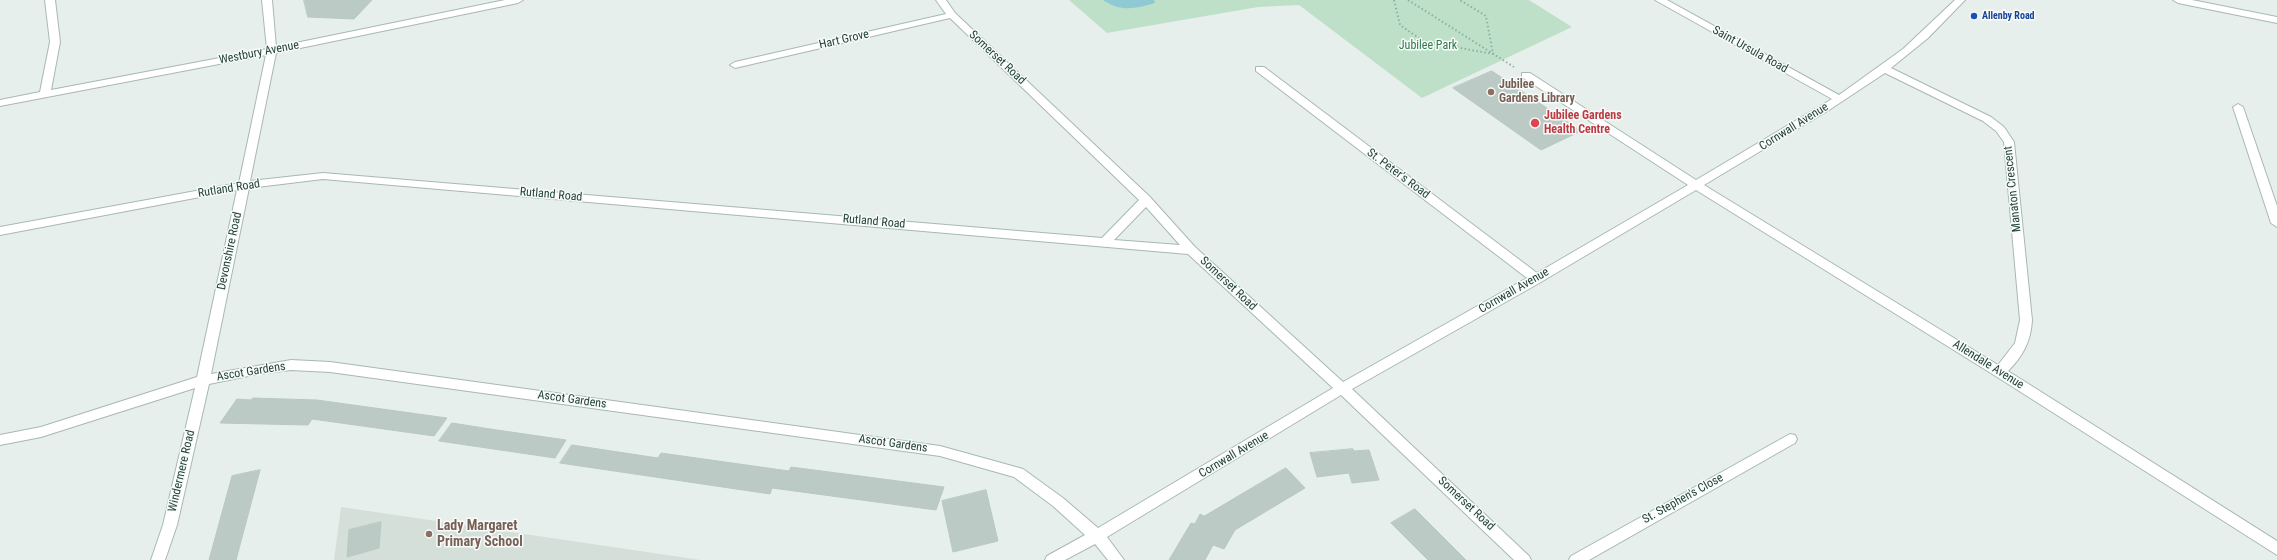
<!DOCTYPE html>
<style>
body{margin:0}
canvas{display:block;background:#e6efeb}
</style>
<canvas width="2277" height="560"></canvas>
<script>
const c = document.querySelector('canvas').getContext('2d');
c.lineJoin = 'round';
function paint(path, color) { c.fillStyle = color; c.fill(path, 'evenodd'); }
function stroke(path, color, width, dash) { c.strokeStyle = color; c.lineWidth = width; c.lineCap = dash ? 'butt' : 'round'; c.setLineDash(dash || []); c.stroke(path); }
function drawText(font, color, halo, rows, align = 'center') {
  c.font = font + ' "Roboto Condensed",sans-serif'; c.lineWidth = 3; c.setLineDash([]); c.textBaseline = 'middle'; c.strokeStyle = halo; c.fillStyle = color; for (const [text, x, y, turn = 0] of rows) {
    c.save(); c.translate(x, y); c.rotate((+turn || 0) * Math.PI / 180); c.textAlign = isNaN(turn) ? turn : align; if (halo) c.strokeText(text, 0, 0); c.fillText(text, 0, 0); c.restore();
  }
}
paint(new Path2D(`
 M341,507L701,560H334Z`), '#d4dfda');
paint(new Path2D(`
 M1069,0H1529L1572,27L1422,98L1299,5L1258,7L1107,33Z`), '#bfe0c8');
paint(new Path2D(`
 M1103,0H1154L1155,3C1136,9 1120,12 1103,0Z`), '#8ec9d4');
const building = new Path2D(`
 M304,0H372L354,19L308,17Z
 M1492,71L1529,96L1581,131L1541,150L1453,88Z
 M253,398L317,400L447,418L434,436L312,419L308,425L220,423L237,399L251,400Z
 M452,423L490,429L566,440L555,458L439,441Z
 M572,445L658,458L661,453L789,471L791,467L944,487L936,510L772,488L770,494L560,463Z
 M1353,449L1354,451L1369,450L1379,480L1352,483L1349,473L1317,477L1310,453Z
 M1286,468L1305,488L1235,530L1224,549L1213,545L1205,560H1169L1191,523L1195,524L1200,514L1204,516Z
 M260,470L236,560H209L232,476Z
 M986,490L998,541L953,552L942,501Z
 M1415,509L1466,560H1428L1391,523Z
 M381,522L379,548L347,557L349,530Z`);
paint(building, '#bbcac4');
stroke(building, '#b8c9c2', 1);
const minor = new Path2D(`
 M45,0H55L60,42L51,90L267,49L262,0H272L276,47L505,0H523L518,3L276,53L250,181L323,173L1102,238L1139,200L950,18L735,68L730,65L735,62L946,14L936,0H946L955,13L1150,197L1195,247L1343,382L1527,278L1256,71V67H1264L1537,273L1688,185L1522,77V73H1530L1696,180L1832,99L1655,0H1667L1839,95L1903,49L1955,0H1965L1928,38L1891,68L1991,117L2004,127L2014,142L2032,320C2031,341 2023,356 2008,371L2277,541V555L1994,375L1696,190L1541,282L1352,389L1529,556L1531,560H1514L1341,395L1107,537L1124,560H1108L1095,544L1065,560H1045L1047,556L1085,535L1053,506L1014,477L940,456L330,372L291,370L258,374L209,384L177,525L165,560H151L163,525L195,388L41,437L0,445V435L41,427L197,377L237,190L0,235V227L239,183L266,55L0,106V100L40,92L50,42ZM1885,73L1983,121L1996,131L2004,142L2020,320L2015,343L1998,365L1704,185L1829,110ZM323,179L1188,254L1333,388L1098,528L1063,498L1023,469L940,446L330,362L291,360L211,374L249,188ZM1146,207L1180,245L1114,240Z
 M2173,0H2192L2277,17V23L2178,3Z
 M2238,104L2243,107L2277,206V227L2271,223L2233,107Z
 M1790,434L1795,435L1797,439L1795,443L1589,560H1569L1571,556Z`);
stroke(minor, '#a8b8b2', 2);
stroke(new Path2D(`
 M1394,0L1400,25L1423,41L1493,54L1486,16L1460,0
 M1408,0L1514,67`), '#86b3a5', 2, [1.5, 2.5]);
paint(minor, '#fff');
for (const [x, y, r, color] of [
 [1974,16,4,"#1a4fb4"],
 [1491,92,4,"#8d6e63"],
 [1535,123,5,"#e0444e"],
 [429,534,4,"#8d6e63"]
]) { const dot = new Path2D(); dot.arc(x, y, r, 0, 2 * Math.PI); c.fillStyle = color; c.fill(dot); stroke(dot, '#f7fbf9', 1.5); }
drawText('bold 10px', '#164399', '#f7fbf9', [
 ["Allenby Road",1982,16]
], 'left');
drawText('12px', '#24423a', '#f7fbf9', [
 ["Hart Grove",844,40,-13],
 ["Saint Ursula Road",1750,50,29],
 ["Westbury Avenue",259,53,-11],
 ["Somerset Road",997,58,43],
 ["Cornwall Avenue",1794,127,-32],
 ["St. Peter's Road",1398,174,37],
 ["Rutland Road",229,189,-9],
 ["Manaton Crescent",2013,189,-96],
 ["Rutland Road",551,195,5],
 ["Rutland Road",874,222,5],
 ["Devonshire Road",230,251,-78],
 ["Somerset Road",1228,284,43],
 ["Cornwall Avenue",1514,291,-30],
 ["Allendale Avenue",1988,365,32],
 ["Ascot Gardens",251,372,-9],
 ["Ascot Gardens",572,400,8],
 ["Ascot Gardens",893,444,8],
 ["Cornwall Avenue",1234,455,-31],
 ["Windermere Road",182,471,-77],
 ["St. Stephen's Close",1683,499,-29],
 ["Somerset Road",1466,504,43]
]);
drawText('12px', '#2d7a4b', '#f7fbf9', [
 ["Jubilee Park",1428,46]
]);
drawText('bold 12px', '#785e54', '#f7fbf9', [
 ["Jubilee",1499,85],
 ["Gardens Library",1499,99]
], 'left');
drawText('bold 12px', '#be3a42', '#f7fbf9', [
 ["Jubilee Gardens",1544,116],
 ["Health Centre",1544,130]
], 'left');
drawText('bold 14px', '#785e54', '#f7fbf9', [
 ["Lady Margaret",437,526],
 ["Primary School",437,542]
], 'left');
</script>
